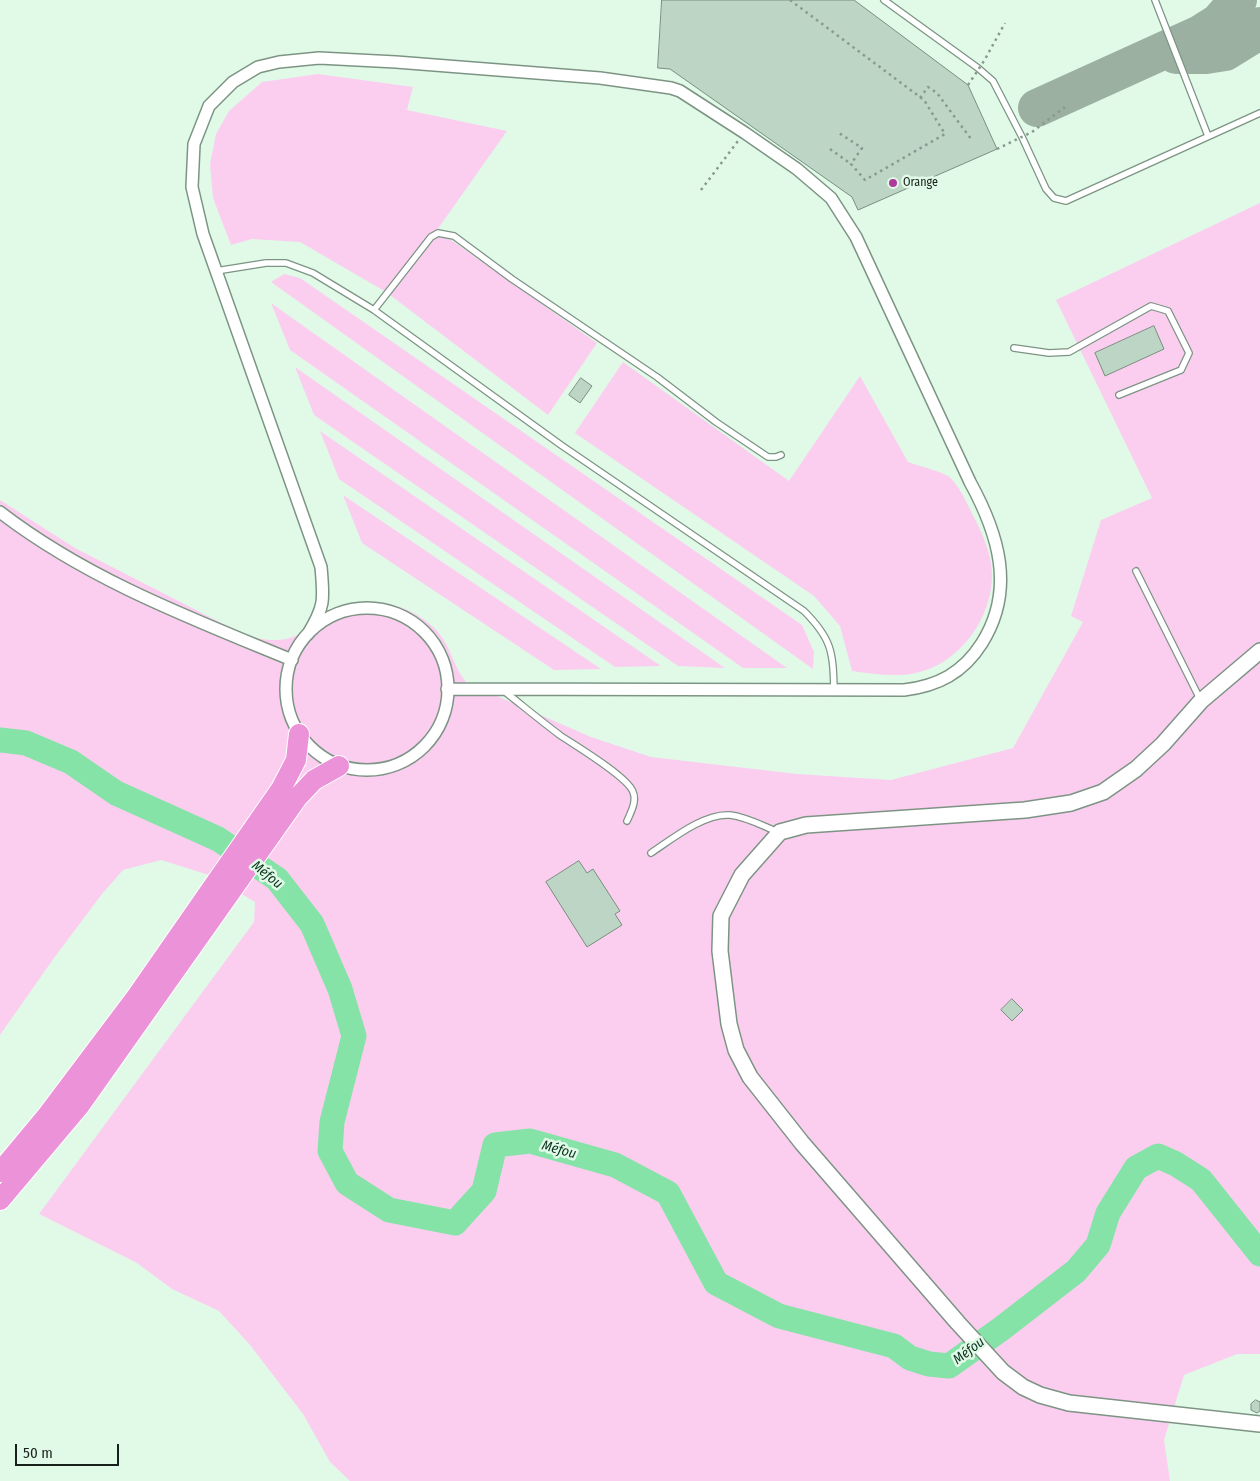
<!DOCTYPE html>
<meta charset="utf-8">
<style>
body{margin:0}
#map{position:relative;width:1260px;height:1481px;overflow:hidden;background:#e1fae8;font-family:"Fira Sans Condensed",sans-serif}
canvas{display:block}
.scale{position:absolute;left:15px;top:1444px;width:104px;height:22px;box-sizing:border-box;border:2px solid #17201a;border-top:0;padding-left:6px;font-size:15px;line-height:18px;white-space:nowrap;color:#17201a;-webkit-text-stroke:4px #e1fae8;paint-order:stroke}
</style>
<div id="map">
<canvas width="1260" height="1481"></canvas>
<div class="scale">50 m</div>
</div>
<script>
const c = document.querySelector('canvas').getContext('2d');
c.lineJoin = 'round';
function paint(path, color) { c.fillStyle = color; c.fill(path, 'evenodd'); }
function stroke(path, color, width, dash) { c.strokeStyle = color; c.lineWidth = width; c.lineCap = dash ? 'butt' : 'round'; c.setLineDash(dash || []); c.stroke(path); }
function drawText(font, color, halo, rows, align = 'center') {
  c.font = font + ' "Fira Sans Condensed",sans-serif'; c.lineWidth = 5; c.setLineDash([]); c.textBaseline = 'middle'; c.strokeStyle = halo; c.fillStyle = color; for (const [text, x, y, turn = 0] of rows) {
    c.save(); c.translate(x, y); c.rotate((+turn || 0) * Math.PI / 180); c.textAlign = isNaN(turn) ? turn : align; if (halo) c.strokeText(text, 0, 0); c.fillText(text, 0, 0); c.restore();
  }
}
paint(new Path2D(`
 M318,74L413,87L407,110L507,131L437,230L597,343L548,415L386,292L300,242L252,239L231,245L213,198L210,164L216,134L229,111L262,82Z
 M1260,203V1354H1237L1184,1375L1164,1440L1170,1481H350L330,1462L303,1414L250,1345L219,1311L172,1289L137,1263L39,1214L254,922L255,902L212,876L161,860L123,870L102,894L54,958L0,1035V500L75,548L239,632C256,639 278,644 295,636C302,633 308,626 314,622C353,598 394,594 431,625C452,643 451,665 467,683L591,737L651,757L797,774L891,780L1013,748L1083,622L1071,616L1101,520L1152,498L1056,300Z
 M284,274L300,278L802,625L814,652L813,669L271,282Z
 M271,303L787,668H743L290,350Z
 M623,362L789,481L860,376L908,462C919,466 940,471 948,476C960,485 969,508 976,521C984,537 992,557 992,575C992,618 961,661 920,672C899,678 873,674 852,671L840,626L814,596L575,433Z
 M295,367L725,668L678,666L314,415Z
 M320,431L661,666L615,667L339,479Z
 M343,495L601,669L554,670L362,543Z`), '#fbcef0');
stroke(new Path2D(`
 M0,740L26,743L71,762L116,793L218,839L277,879L312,924L340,989L354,1036L332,1122L330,1151L347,1183L389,1210L455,1223L484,1191L495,1145L530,1141L615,1165L668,1193L716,1283L779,1316L894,1346L910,1358L929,1364L949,1366L1001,1329L1076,1271L1098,1245L1108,1213L1136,1168L1158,1156L1176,1164L1201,1180L1260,1254`), '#86e3a8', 25);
stroke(new Path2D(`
 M1176,55H1206L1225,52L1256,33L1260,26
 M1037,108L1200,34L1219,22L1238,0`), '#9cb0a2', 38);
const building = new Path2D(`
 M662,0H854L968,85L997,149L858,210L852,197L670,69L658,68Z
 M1154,326L1164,349L1105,376L1095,353Z
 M581,378L592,386L580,403L569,395Z
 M579,861L587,873L593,869L620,911L615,914L622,925L587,947L546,882Z
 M1012,999L1023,1010L1012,1021L1001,1010Z
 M1256,1400L1260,1402V1411L1257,1413L1251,1410V1404Z`);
paint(building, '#bdd5c4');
stroke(building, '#788f7f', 1);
const lane = new Path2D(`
 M884,0L978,68L993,81L1022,137L1046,189L1054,198L1066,201L1260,113
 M1155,0L1208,136
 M216,271L266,263H286L313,273L374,310L561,445L804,611C832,639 833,652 834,690
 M374,310L431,237L438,233L454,236L512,279L657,377L716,422L768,457H776L781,455
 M1014,348L1049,353L1069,352L1151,306L1168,311L1189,353L1181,370L1119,395
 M1136,571L1200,699
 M504,691C523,706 541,721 561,736C576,746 628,777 633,792C637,801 631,812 627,821
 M651,853C672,839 704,813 730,815C747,817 763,826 778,832`);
const street = new Path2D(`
 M0,512C87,579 190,618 292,660
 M286 689a81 81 0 1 1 162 0a81 81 0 1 1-162 0Z
 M308,634C325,606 324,600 321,567L203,234L192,187L194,144L209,106L233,82L258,67L279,62L319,58L396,62L600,78L671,88L680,91L745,133L797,169L831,198L856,237L970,482C998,533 1016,589 982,643C963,673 938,686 904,690L447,689`);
const secondary = new Path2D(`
 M1260,651L1201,701L1163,744L1136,769L1103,792L1071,803L1025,810L806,825L780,832L742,875L721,916L720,951L729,1024L736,1050L750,1077L802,1143L958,1323L1003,1372L1023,1387L1040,1395L1069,1403L1260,1424`);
const highway = new Path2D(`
 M0,1172L46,1117L137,996L281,789L296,760L299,734
 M0,1200L80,1105L297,798L314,780L339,766`);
stroke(lane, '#7d9484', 8);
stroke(street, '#7d9484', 14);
stroke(secondary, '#7d9484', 18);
stroke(highway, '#fff', 22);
stroke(new Path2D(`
 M790,0L924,100L945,134L865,180L851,164L862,148L839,133
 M920,98L928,87L937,93L971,139
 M830,149L851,164
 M701,190L738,141`), '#889a8d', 2.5, [2.5, 4]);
stroke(lane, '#fff', 5.5);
stroke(street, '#fff', 11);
stroke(secondary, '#fff', 15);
stroke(highway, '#ec92d9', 20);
stroke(new Path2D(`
 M968,85L984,61L1005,23
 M997,149L1032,132L1065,107`), '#889a8d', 2.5, [2.5, 4]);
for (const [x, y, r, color] of [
 [893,183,5,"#ac3c99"]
]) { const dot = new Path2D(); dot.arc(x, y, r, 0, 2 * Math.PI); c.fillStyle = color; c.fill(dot); stroke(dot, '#e1fae8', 2); }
drawText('12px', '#17201a', '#e1fae8', [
 ["Orange",903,183]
], 'left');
drawText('italic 14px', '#0a331d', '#e1fae8', [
 ["Méfou",267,875,39],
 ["Méfou",559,1150,16],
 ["Méfou",969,1351,-37]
]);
</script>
